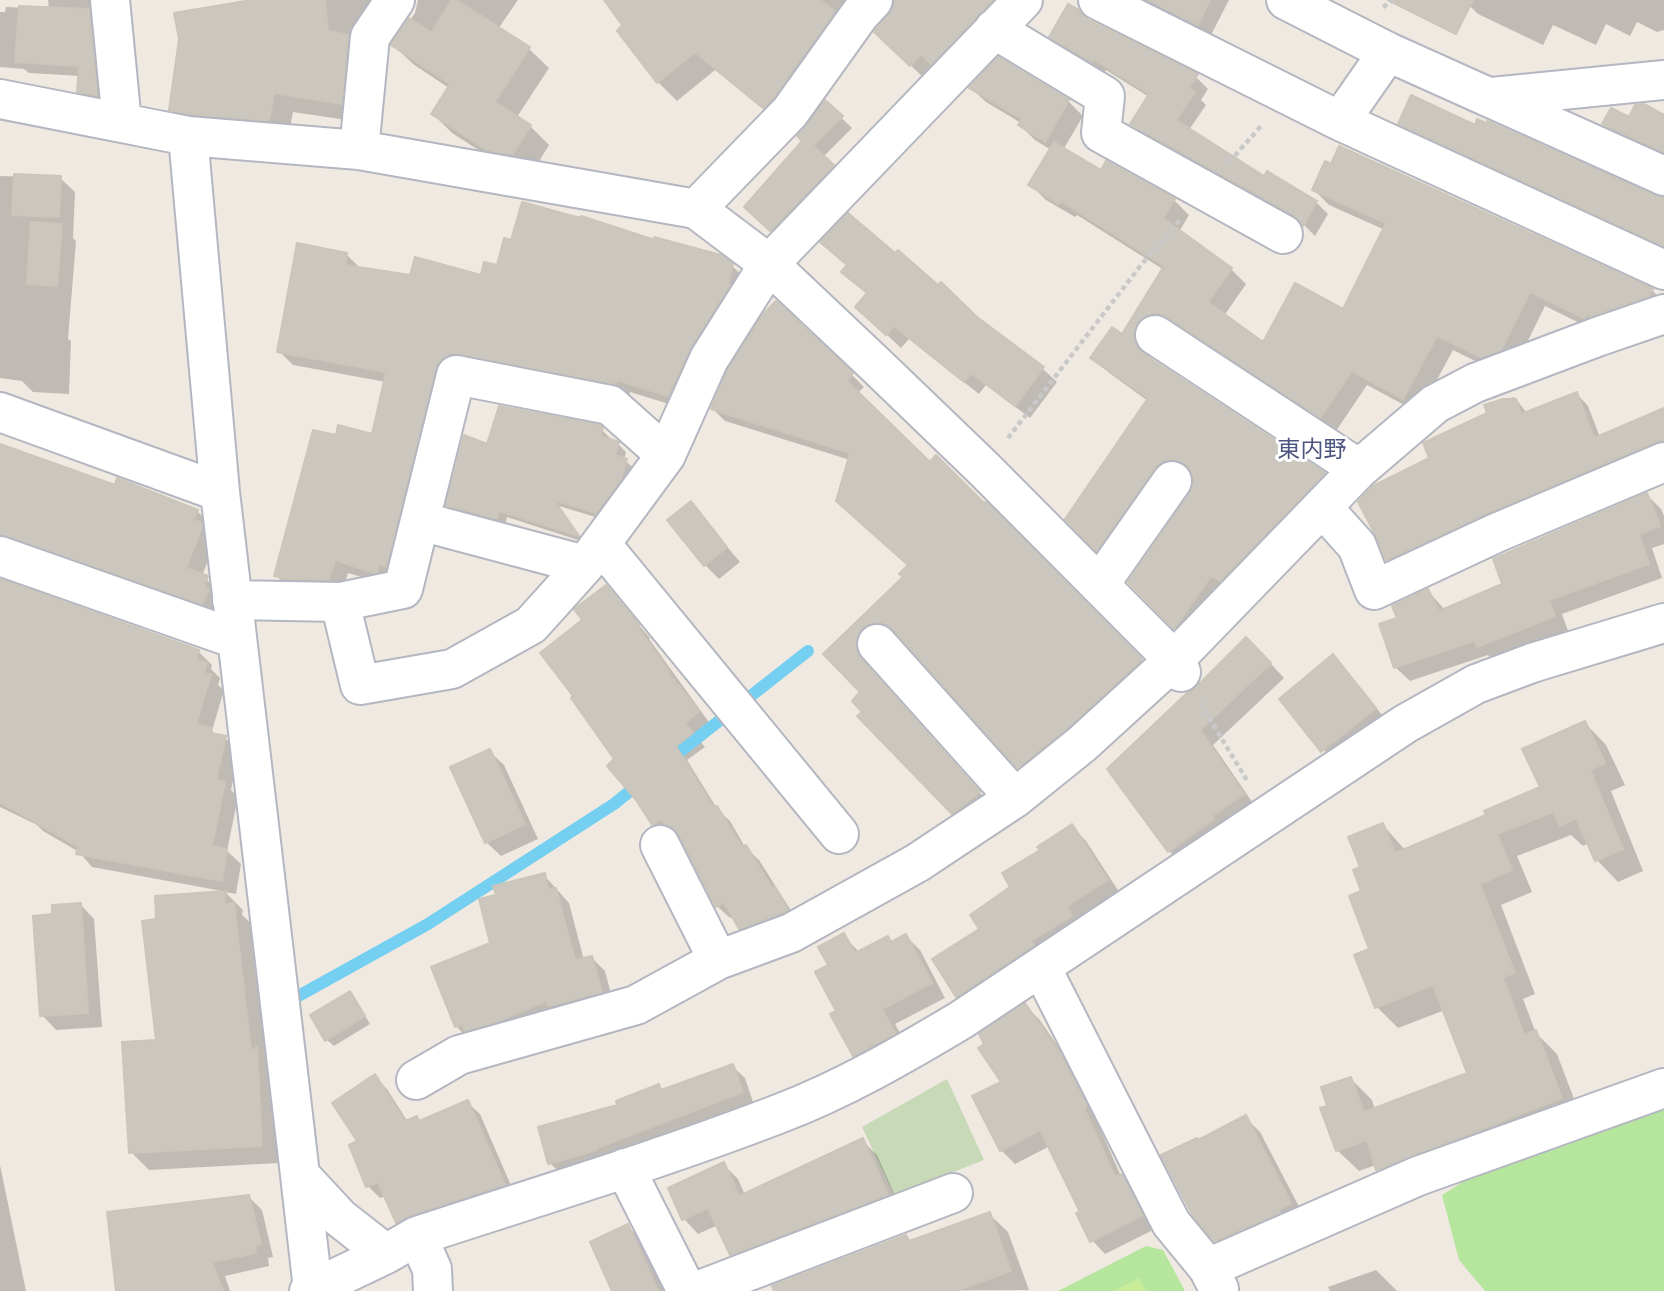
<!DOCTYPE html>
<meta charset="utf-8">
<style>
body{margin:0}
canvas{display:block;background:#efe9e1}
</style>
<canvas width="1664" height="1291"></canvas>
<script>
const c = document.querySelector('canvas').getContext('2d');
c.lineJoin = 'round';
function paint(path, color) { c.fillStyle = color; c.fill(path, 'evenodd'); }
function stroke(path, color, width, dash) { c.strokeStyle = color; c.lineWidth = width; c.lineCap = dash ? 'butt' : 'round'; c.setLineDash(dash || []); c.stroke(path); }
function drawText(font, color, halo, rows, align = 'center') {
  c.font = font + ' Barlow,"Noto Sans JP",sans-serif'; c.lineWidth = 6; c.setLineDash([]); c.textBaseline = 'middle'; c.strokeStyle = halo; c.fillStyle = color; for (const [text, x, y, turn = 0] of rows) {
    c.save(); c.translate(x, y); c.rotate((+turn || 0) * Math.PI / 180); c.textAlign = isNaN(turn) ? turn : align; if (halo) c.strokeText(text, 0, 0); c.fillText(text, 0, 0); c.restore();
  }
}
paint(new Path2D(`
 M1664,1091V1291H1485L1459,1260L1442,1195L1554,1125Z
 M1146,1246L1163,1250L1185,1291H1058Z`), '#b6e59e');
paint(new Path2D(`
 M947,1079L984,1160L894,1195L862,1127Z`), '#c8d9b8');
paint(new Path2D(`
 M1139,1278L1146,1291H1113Z`), '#c9ec9a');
paint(new Path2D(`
 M48,0H104L108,106L91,103L79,91L80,76L29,73L24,69L0,67V12H5L6,7L49,9Z
 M244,0H405L396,7L360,122L293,112L288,139L190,129L171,109Z
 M418,0H518L498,29L529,49L549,68L517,117L530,126L549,145L532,173L508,169L452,133L433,114L449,88L413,64L393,45L415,13Z
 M617,0H883L784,126L715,70L677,101L658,82L624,25Z
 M896,0H1029L930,84L896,51L891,15Z
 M1137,0H1229L1210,37Z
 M1464,0H1664V30L1657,32L1637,22L1630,36L1606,24L1596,45L1553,25L1543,45L1478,14Z
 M1087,21L1196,77L1208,89L1201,100L1206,105L1189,130L1264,178L1267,173L1316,202L1328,214L1315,236L1303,224L1144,136L1133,124L1149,97L1106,70L1104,73L1063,48L1051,36Z
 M999,59L1068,101L1083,116L1063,150L1101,172L1174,200L1189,215L1179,232L1231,269L1246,284L1224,316L1263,344L1344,312L1385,230L1329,205L1314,190L1652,290L1664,303L1600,333L1545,306L1516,365L1497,372L1453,350L1419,413L1367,385L1336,431L1148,349L1150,360L1324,474L1339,489L1190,642L1130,582L1192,494L1196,482L1194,475L1190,474L1178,476L1112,564L1067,519L1148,401L1108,372L1093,357L1122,336L1164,270L1077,215L1075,217L1046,200L1031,185L1051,150L1035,140L1020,125L1021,123L986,102L971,88Z
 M826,103L852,128L823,157L843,176L782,240L757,218Z
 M1664,117V158L1618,138L1604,124Z
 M1400,123L1475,127L1655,198L1664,199V252L1414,137Z
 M0,176L60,178L75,192L73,238L76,241L68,339L71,341L69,394L33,392L22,381L0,378Z
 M346,254L360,268L411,277H482L498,267L732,266L746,279L682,408L630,392L629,397L453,374L388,585L348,573L342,593L289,589L276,575L337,438L373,436L386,382L293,365L279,351Z
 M896,256L1043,369L1057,382L1030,418L986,385L979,394L909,339L901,348L871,320L868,294L843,272Z
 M852,375L864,387L857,394L930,464L984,506L986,504L1153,672L1031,779L904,639L897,634H886L867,650V663L872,673L991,805L965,824L860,717L865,712L863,692L825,654L906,578L910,565L850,460L725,421L713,409Z
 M1577,394L1588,406L1600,437L1664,408V455L1399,571L1387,559L1431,459L1489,414L1486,406L1514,397L1527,413Z
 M599,427L610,438L609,441L618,444L626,452L624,460L634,468L605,520L559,506L584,542L507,517L505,526L456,513L448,505L488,446Z
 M0,445L116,487L197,511L211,525L215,542L202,576L221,592L216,617L0,553Z
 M1647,495L1661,509L1664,516V544L1652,548L1662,578L1562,614L1568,631L1493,661L1488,655L1410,681L1395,667L1400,619L1428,591L1445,610L1504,585Z
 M690,503L740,562L719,579L705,565Z
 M0,581L198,651L212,665L211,669L220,678L218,685L224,690L212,731L218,736L225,738L239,752L231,790L238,797L227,851L241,864L236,894L225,892L243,910L242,915L251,923L266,1059L274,1067L279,1163L149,1170L131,1152L158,1042L157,921L222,891L92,867L79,852L43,831L37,825L0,807Z
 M606,587L650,638L649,639L711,725L696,736L705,747L687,760L718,810L730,821L745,847L759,860L799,923L753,941L740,928L734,916L730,918L717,906L683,838L674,831L666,837L653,824L616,760L584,620Z
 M1261,653L1284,678L1213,745L1257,809L1184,865L1169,851L1109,769Z
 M1333,657L1389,723L1337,765L1281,699Z
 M1585,723L1606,745L1625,785L1611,791L1643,871L1618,882L1597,860L1589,843L1583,846L1571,835L1517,856L1532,892L1501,905L1535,994L1523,999L1536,1033L1557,1054L1582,1120L1398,1190L1376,1165L1359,1171L1337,1150L1329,1107L1351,1079L1372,1100L1375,1110L1469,1074L1445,1010L1398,1028L1377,1007L1362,868L1383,825L1406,851L1488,816L1542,788Z
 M489,751L504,765L538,839L501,856L486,842Z
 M1072,826L1086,841L1121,895L971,1011L957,996L982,930L1042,850Z
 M544,875L569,903L584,960L592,958L605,971L614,1005L469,1039L456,1026L492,944L498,896Z
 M80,904L94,919L102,1027L56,1030L42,1015L54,916Z
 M843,935L860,953L887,938L892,943L906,936L920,950L945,998L895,1024L908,1048L868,1070L854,1055L838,1011L831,966Z
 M350,993L356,1000L370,1024L334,1046L327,1040Z
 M1025,1006L1039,1019L1075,1071L1100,1120L1097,1122L1121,1176L1135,1190L1155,1229L1105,1254L1092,1240L1082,1212L1050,1146L1015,1164L1001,1150L1004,1082Z
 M732,1066L745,1078L754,1105L562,1175L550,1163L619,1106L659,1086L663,1091Z
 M375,1077L387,1089L408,1122H420L467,1102L480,1114L516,1197L410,1234L398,1222L386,1196L380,1198L368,1186L359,1142Z
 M1245,1117L1260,1132L1305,1218L1230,1255L1216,1240L1198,1142Z
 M862,1140L877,1155L901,1209L746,1269L731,1254L718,1225L698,1234L684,1219L670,1189L723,1164L738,1179L745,1195Z
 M0,1165L26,1291H0Z
 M249,1197L262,1210L273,1257L268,1258L269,1266L225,1276L230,1291H118Z
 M989,1214L1008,1232L1029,1290L776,1291L905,1237L911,1242Z
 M627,1226L642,1240L664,1291H612Z
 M1376,1270L1397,1291H1330L1328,1287Z`), '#0003');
stroke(new Path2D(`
 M668,761L808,651
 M293,999L428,924L614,804L640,783`), '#75cff0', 12);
const building = new Path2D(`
 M251,0H325L328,31L348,35L342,104L274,93L269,121L191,114L169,110L179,39L174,13Z
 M452,0H456L530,47L495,102L531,125L512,155L487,150L431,114L450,84L391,45L409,18L431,33Z
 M604,0H820L835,11L773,98L763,108L695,52L657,83L617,31L622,25Z
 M895,0H993L931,64L921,54L910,66L874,32L889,14Z
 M1149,0H1210L1198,25Z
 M1388,0H1473L1456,34Z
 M1068,4L1079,10L1088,20L1198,74L1189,88L1195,92L1176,120L1264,176L1267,171L1317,201L1303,226L1294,215L1130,124L1149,94L1093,59L1092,62L1049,37Z
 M19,6L89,9L97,95L77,92L79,66L15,62Z
 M998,57L1069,100L1045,142L1018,125L1022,119L969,88Z
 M1411,95L1475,125L1477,119L1486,123L1487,121L1655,196L1664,197V246L1398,124Z
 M825,100L843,116L813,146L834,165L770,231L744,207L802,141L797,136Z
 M1644,104L1664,115V152L1602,124L1611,108L1629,117L1635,105Z
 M1054,142L1101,170L1106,161L1175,199L1163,218L1232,268L1208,302L1263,342L1295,283L1343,309L1386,223L1312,190L1325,161L1331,164L1339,146L1653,289L1649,296L1592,316L1588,314L1584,318L1530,292L1501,350L1481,357L1437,336L1403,399L1352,371L1320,418L1167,317L1156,313L1145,316L1136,324L1133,333L1135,344L1142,353L1325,473L1220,581L1211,576L1174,629L1128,582L1190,493L1194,482L1192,472L1185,464L1173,459L1162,462L1155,468L1096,551L1065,519L1148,398L1090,358L1112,327L1122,334L1164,266L1061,201L1059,204L1028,185Z
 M14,174L61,176L59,217L12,215Z
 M522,202L580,218L581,216L655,240L654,237L721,255L733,264L728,284L730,285L690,347L668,396L617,380L615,384L450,353L440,361L435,370L386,567L379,564L377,572L374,573L335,560L329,580L286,579L274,576L313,430L336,435L338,425L372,434L386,372L277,352L297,243L347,253L345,265L410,275L415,257L481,275L484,262L497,265L504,238L511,240Z
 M848,213L895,253L898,250L938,285L941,282L977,317L1044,367L1015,406L971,373L964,382L894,326L886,335L855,307L867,293L841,272L847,265L820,242Z
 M31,222L62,224L57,286L27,284Z
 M776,301L853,373L847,381L930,462L936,455L984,503L986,502L1142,659L1068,727L1017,768L893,629L883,623H873L863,627L856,638V649L861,659L980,792L952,814L857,716L862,712L852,701L860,692L823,654L903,577L899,574L908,565L836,501L850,453L711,409L728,369L763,314Z
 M1577,392L1594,438L1664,408V441L1655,442L1487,513L1386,560L1377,538L1358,502L1373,486L1429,458L1423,443L1487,413L1484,405L1503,399H1516L1521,414Z
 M499,406L600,425L603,428L601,436L619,442L615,455L627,459L621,479L596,513L554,500L579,536L499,511L497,519L446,505L464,435L487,444Z
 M0,444L115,485L117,478L198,510L194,520L202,523V527L186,568L208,576L204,587L209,589L202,604L0,535Z
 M1647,493L1660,526L1639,534L1649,564L1549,600L1555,616L1477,647L1474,641L1394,668L1379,624L1397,618L1392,606L1428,589L1439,611L1502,584L1493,559Z
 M691,501L727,547L704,566L667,520Z
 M0,579L199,650L196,659L207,663L204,673L211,675L196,724L212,728L211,733L226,736L216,780L225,782L212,846L227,849L222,881L76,854L78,847L0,802Z
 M606,585L639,625L637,626L669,671L667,672L699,711L685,723L693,733L676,746L714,808L717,806L742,847L746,845L772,888L775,887L788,910L782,913L739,929L724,902L716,907L679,835L673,827L665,824L661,819L652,825L636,800L607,766L614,759L571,698L573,696L540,653L582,620L574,609Z
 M1246,637L1271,663L1200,730L1244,794L1212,816L1214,819L1168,852L1107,769L1188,692L1193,690Z
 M1333,654L1376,708L1321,752L1279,699Z
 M1585,721L1605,763L1590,770L1623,849L1595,861L1576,818L1560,826L1553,812L1497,834L1512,870L1480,884L1515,973L1503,977L1524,1035L1536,1030L1562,1098L1376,1170L1367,1140L1336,1151L1320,1108L1327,1106L1321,1087L1351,1077L1364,1112L1467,1073L1433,985L1375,1008L1354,955L1369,949L1349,896L1361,891L1353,870L1360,867L1348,837L1383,823L1395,853L1486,815L1484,811L1540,787L1522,749Z
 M490,749L525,824L485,843L450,767Z
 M1072,824L1108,880L1067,906L1072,916L1031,941L1034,945L956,997L932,959L979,929L970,915L1010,887L1002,873L1040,850L1037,847Z
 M545,873L548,890L556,888L575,960L592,956L602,992L548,1006L546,1001L498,1021L465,1031L462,1024L455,1027L431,967L490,943L479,899L496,895L493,886Z
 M226,891L224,905L234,903L251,1051L257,1047L262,1146L129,1153L122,1042L156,1040L142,921L156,919L155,896Z
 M81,903L88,1013L40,1016L33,916L52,914V905Z
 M844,933L855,953L888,936L891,942L906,934L932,983L882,1009L895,1033L853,1056L830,1014L836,1011L815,972L828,965L818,947Z
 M350,991L365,1016L325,1041L310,1015Z
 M1025,1003L1062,1056L1087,1106L1084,1108L1115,1177L1122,1174L1143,1215L1090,1242L1076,1213L1080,1212L1040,1130L1000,1151L972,1096L1001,1082L978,1048L984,1044L979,1034Z
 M733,1064L743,1092L597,1148V1150L548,1164L538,1127L617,1105L616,1101L659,1084L661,1090Z
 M375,1074L405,1121L417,1116L419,1121L468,1100L505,1185L410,1215L396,1223L378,1182L366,1187L349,1145L357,1141L332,1103Z
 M1246,1115L1291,1203L1278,1210L1280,1213L1214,1241L1193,1216L1161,1155L1197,1138L1198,1140Z
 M863,1138L888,1195L730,1255L708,1208L682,1220L668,1188L724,1162L739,1196Z
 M249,1195L261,1244L255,1245L256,1253L212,1262L223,1291H116L107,1212Z
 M990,1212L1011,1271L956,1291H774L772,1286L906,1235L909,1241Z
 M628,1224L658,1291H612L590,1242Z`);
paint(building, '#cbc7bf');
stroke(building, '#cbc5ba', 2);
const minor = new Path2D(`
 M110,0L122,123
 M1098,0L1340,121L1664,270
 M1286,0L1388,52L1664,176
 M994,29L1105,96L1101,133L1283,234
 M1492,97L1664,80
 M0,99L188,136L359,150L696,209L769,264L878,367L984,469L1174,660L1181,672
 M1340,121L1388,52
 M188,136L220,492L300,1175L340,1218L386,1254
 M359,150L370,37L395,0
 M696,209L790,112L860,14L873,0
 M1155,335L1359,469
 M0,412L220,492
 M1322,507L1357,546L1374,590L1496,533L1664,462
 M420,521L585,565
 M601,544L839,834
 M0,556L236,639
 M1099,585L1172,481
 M232,600L340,602L403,589L456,375L610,405L666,455
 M340,602L360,685L452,669L531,625L585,565L666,455L709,359L769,264L1023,0
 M877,644L1015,798
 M660,845L718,960
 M1041,967L1171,1223L1208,1268L1219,1289
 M416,1080L459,1055L636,1005L718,960L791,933L917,863L1015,798L1082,744L1174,660L1359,469L1435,404L1475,383L1597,337L1664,314
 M625,1168L687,1291
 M300,1175L313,1289
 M417,1236L432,1269L433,1291
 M1208,1268L1418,1176L1664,1088
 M309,1291L386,1254L417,1236C539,1196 662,1159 781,1113C844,1089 904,1054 961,1020L1405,724L1476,684L1532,663L1664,623
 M697,1291L953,1193`);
stroke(minor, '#b4b7c1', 42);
stroke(new Path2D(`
 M1383,7L1394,0
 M1229,162L1263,124
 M1008,438L1141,265L1180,220
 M1200,703L1248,782`), '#c9c9c9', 4.5, [5, 3.5]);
stroke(minor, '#fff', 38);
drawText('23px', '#4d5680', '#fff', [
 ["東内野",1312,449]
]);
</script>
